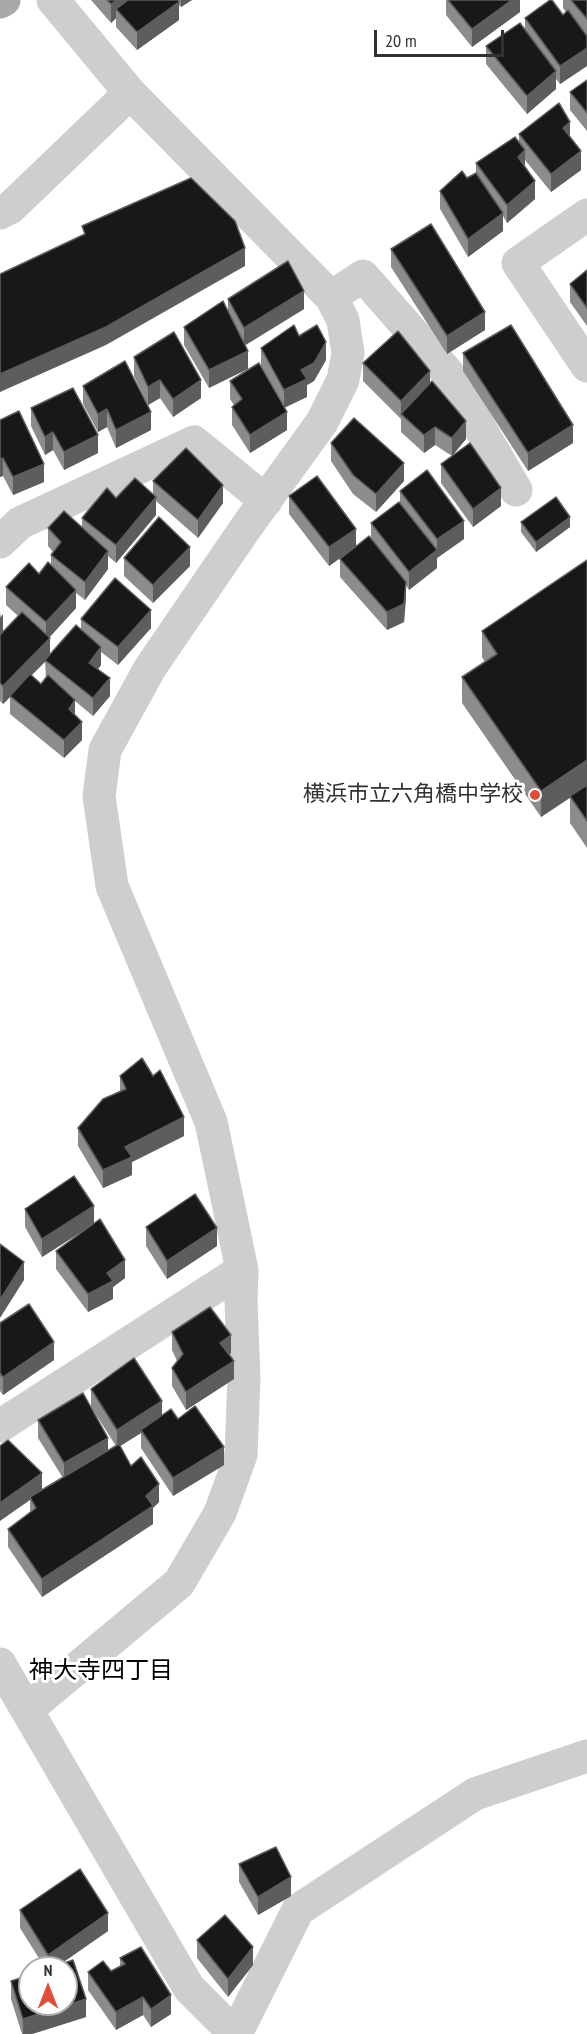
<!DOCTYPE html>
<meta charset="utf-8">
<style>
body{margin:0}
#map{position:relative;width:587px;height:2034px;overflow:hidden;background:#fff;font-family:"PT Sans Narrow",sans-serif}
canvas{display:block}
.north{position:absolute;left:18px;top:1956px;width:60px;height:60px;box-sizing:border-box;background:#fff;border:2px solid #adadad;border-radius:50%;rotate:0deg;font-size:16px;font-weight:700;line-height:24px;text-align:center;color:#313131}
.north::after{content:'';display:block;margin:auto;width:21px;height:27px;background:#de4e3d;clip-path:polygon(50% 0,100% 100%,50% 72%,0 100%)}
.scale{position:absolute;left:374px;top:30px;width:130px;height:27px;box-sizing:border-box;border:3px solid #313131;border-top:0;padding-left:8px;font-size:18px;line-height:21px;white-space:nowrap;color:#313131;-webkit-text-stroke:4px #fff;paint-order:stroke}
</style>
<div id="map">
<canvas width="587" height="2034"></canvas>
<div class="north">N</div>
<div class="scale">20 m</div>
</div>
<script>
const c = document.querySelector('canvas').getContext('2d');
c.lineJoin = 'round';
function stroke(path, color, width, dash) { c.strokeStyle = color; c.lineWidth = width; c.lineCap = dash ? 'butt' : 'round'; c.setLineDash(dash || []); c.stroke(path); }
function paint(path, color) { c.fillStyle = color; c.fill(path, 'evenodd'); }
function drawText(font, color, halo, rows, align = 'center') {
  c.font = font + ' "PT Sans Narrow","Noto Sans JP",sans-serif'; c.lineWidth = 6; c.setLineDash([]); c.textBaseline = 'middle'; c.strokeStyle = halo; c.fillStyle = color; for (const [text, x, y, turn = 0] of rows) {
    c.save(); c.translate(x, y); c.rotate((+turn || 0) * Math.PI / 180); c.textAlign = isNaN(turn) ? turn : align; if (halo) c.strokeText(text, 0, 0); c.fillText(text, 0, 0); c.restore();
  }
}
stroke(new Path2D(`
 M0,213L10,208L130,93
 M587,215L518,263L587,366
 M331,297L363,276L448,373L516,490
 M0,542L20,523L194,442L266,501
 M0,1426L242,1270
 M0,1664L189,1988L235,2034
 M28,1709L179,1583L220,1513L241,1455L244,1378L241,1302L242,1270L222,1174L211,1122L112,886L99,796L105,750L150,668L247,526L322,422L343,380L348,353L343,320L331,297L130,93L53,0
 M236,2034L298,1910L475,1794L587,1756`), '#cecece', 33);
stroke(new Path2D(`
 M0,2L4,0`), '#a9a9a9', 33);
paint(new Path2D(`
 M91,0H192L181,7L179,5V20L137,50L116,27V18L111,23Z
 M446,0H520V12L472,47L446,15Z
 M563,0H587V66L560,84L556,79V89L527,114L486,64V46L525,28V18L563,15L566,12L563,8Z
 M587,80V131L570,110V92Z
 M519,134L570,137L581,170L551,192L525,160V166L535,199L507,223L503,216V231L468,257L440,209V191L476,174V163L519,142Z
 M391,249L485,330L447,354L391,267Z
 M587,270V326L570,302V284Z
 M228,299L304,309L245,345L209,388L184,345V327L228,312Z
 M299,336L326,360L314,381L307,385V397L284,407L287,430L250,453L232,425V407L234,405L230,399V381L271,384L261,366V348Z
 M463,353L573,443L528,471L463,371Z
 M134,357L201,398L173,417L160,398L148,405L134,376Z
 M363,363L430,383L466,439L452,456L435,445L424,453L401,432V419L363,381Z
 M83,386L151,430L116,448L107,427L98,432L83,404Z
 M31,408L98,453L64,470L53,450L45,455L31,426Z
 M0,420L44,482L13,495L3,476L0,477Z
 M331,443L404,481L376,512L353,494L331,461Z
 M441,464L501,506L473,527L441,483Z
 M153,481L223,503L198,538L156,501V515L116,563L108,556V569L85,600L76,593V608L49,638L50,655L81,630V619L151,628L118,665L101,652V665L98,669L110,696L93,716L75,701V715L82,740L64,758L10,714V697L3,704L0,701V612L3,631L18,616L6,605V587L39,574L51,565V555L53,552L48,546V528H82V518L116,498L153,494ZM45,661L46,678L41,684L31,675Z
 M400,491L464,539L437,558V568L409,590L406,585L404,622L387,630L340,577V559L347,553L329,566L289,514V496L356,546L371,539V523L400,503Z
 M521,522L570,527L536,552L521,532Z
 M124,558L190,566L153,603L124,576Z
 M587,560V848L570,823V798L541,817L462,703V677L485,662L482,657V631Z
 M120,1076L184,1136L132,1162V1175L103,1188L78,1146V1128L120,1092Z
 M25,1209L94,1223L125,1278L113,1287V1299L88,1312L56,1269V1251L89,1227L42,1257L25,1227Z
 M146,1227L217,1246L167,1279L146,1246Z
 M0,1323L54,1360L3,1395L0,1391Z
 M172,1332L231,1353L229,1355L234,1379L186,1410L172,1386V1368L177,1361L172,1350Z
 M91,1389L162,1415L178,1419L224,1465L173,1496L141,1448V1433L120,1446L131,1466L159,1502L153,1508V1524L42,1597L8,1547V1529L30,1512V1500L0,1446L42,1490L63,1478L38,1438V1420L91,1407ZM91,1407L116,1446L108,1451Z
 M239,1864L291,1896L258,1915L239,1882Z
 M80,1869L108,1913V1931L59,1965L73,1960L86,1999V2017L32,2034H22L11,1999V1981L30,1975V2004H66V1968H45L20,1928V1910Z
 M197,1940L253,1965L228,1997L197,1958Z
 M120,1958L171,2014L151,2027L143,2015L116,2030L88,1990V1972L111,1971L120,1967Z`), '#8c8c8c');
paint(new Path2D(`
 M117,0H140L116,9V18L111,23V4Z
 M181,0H192L181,7Z
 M512,0H520V12L472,47V29Z
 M179,2V20L137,50V32Z
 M587,48V66L560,84V66Z
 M556,71V89L527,114V96Z
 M570,122V140L563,128Z
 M525,150V168L518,157Z
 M581,151V170L551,192V174Z
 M535,181V199L507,223V205Z
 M503,213V231L468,257V239Z
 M245,248V266L106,345L0,392V374Z
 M304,291V309L244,346V328Z
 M485,312V330L447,354V336Z
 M326,342V360L314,381L307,385V397L284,408V390Z
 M248,351V369L209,388V370Z
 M430,371V389L401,414V419V401Z
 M160,380V398L148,405V387Z
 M201,380V398L173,417V399Z
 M107,409V427L98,432V414Z
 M151,412V430L116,448V430Z
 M287,412V430L250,453V435Z
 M466,421V439L452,456V438Z
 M573,425V443L528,471V453Z
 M435,427V445L424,453V435Z
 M53,432V450L45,455V437Z
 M98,435V453L64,470V452Z
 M3,458V476L0,477V459Z
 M404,463V481L376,512V494Z
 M44,464V482L13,495V477Z
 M223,485V503L198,538V520Z
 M501,488V506L473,527V509Z
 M156,497V515L116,563V545Z
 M570,517V527L536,552V542Z
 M464,521V539L437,558V568L409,590V572L437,550V539Z
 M356,529V547L329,566V547Z
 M190,547V566L153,603V585Z
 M108,551V569L85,600V582Z
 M406,582V600L404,622L387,630V612Z
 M76,590V608L46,641V622Z
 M151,610V628L118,665V647Z
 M3,614V633L0,636V618Z
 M50,638V657L3,704V686Z
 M101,647V665L89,681V663Z
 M110,678V696L93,716V698Z
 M75,700V718L69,709Z
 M82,722V740L64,758V740Z
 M587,760V786L541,817V791Z
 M184,1117V1136L132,1162V1175L103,1188V1170L125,1147Z
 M94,1206V1224L42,1257V1239Z
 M217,1228V1246L167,1279V1261Z
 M125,1260V1278L113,1287V1299L88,1312V1294L107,1273Z
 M24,1262V1280L0,1318V1300Z
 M231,1335V1353L220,1361V1343Z
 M54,1342V1360L3,1395V1377Z
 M234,1361V1379L186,1410V1392Z
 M162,1401V1419L141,1430V1433L117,1448V1430Z
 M108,1438V1456L64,1481V1463Z
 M224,1447V1465L173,1496V1478Z
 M42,1473V1492L30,1497V1500L0,1521V1503Z
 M159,1484V1502L153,1508V1524L42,1597V1579L146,1496Z
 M291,1877V1896L258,1915V1897Z
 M108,1913V1931L55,1968H48V1955Z
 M253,1947V1965L228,1997V1979Z
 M171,1995V2014L151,2027V2009Z
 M143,1997V2015L116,2030V2012Z
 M86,1999V2017L32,2034H23V2019Z`), '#5d5d5d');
const building = new Path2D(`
 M107,0H117L111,4Z
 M128,0H178L179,2L137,32L116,9Z
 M448,0H512L472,29Z
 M550,0H552L563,15L568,10L587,36V48L560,66L525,18Z
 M571,0H587V19Z
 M520,23L556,71L527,96L486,46Z
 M587,80V113L570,92Z
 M559,103L570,122L563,128L581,151L551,174L519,134Z
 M515,137L525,150L518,157L535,181L507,205L476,163Z
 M462,171L467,178L476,173L503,213L468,239L440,191Z
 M191,178L235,221L245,248L106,327L0,374V274L85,234L82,226Z
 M431,224L485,312L447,336L391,249Z
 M288,261L304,291L244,328L228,299Z
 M587,270V308L570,284Z
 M223,301L248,351L209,370L184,327Z
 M294,325L299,336L317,325L326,342L314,363L301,370L307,379L284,390L261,348Z
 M511,325L573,425L528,453L463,353Z
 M398,331L430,371L401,401L363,363Z
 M174,332L201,380L173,399L160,380L148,387L134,357Z
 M125,361L151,412L116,430L107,409L98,414L83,386Z
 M259,363L287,412L250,435L232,407L242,399L230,381Z
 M432,381L466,421L452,438L435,427L424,435L401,414Z
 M73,388L98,435L64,452L53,432L45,437L31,408Z
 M19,411L44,464L13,477L3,458L0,459V420Z
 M354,418L404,463L376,494L353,475L331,443Z
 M470,443L501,488L473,509L441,464Z
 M186,448L223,485L198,520L153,481Z
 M427,470L464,521L437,539L400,491Z
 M317,476L356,529L329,547L289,496Z
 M135,478L156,497L116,545L82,518L107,488L116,498Z
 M556,497L570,517L536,542L521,522Z
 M399,502L437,550L409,572L371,523Z
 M64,511L108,551L85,582L51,555L61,542L48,528Z
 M159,517L190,547L153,585L124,558Z
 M369,536L406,582L404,604L387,612L340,559Z
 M587,560V760L541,791L462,677L497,654L482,631Z
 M48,562L76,590L46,622L6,587L29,563L39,574Z
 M115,578L151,610L118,647L81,619Z
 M22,612L50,638L3,686L0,683V635Z
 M76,625L101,647L89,663L110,678L93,698L45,660Z
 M30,674L41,684L48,675L75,700L69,709L82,722L64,740L10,696Z
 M587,785V821L570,796Z
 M142,1058L153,1076L160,1070L184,1117L125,1147L132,1157L103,1170L78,1128L103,1099L126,1089L120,1076Z
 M74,1176L94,1206L42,1239L25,1209Z
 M195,1194L217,1228L167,1261L146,1227Z
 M100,1219L125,1260L107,1273L113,1281L88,1294L56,1251Z
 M0,1244L24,1262L0,1300Z
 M29,1304L54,1342L3,1377L0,1373V1323Z
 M210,1307L231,1335L220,1343L234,1361L186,1392L172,1368L183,1354L172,1332Z
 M134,1358L162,1401L117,1430L91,1389Z
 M83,1393L108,1438L64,1463L38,1420Z
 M195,1406L224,1447L173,1478L141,1430L171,1409L178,1419Z
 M8,1440L42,1473L0,1503V1446Z
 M119,1444L131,1466L141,1457L159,1484L146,1496L153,1506L42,1579L8,1529L36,1508L30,1497Z
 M276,1847L291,1877L258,1897L239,1864Z
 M80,1869L108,1913L48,1955L20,1910Z
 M225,1915L253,1947L228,1979L197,1940Z
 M141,1947L171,1995L151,2009L143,1997L116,2012L88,1972L103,1961L111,1971L125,1964L120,1958Z
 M73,1960L86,1999L23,2019L11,1981L30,1975V2004H66V1968H50Z`);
paint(building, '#181818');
stroke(building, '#5d5d5d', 1.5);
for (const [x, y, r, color] of [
 [535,795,6,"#de4e3d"]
]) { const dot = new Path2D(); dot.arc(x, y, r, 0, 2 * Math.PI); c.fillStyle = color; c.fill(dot); stroke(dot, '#fff', 2); }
drawText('22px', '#313131', '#fff', [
 ["横浜市立六角橋中学校",523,795]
], 'right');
drawText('24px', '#000', '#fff', [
 ["神大寺四丁目",101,1671]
]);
</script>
